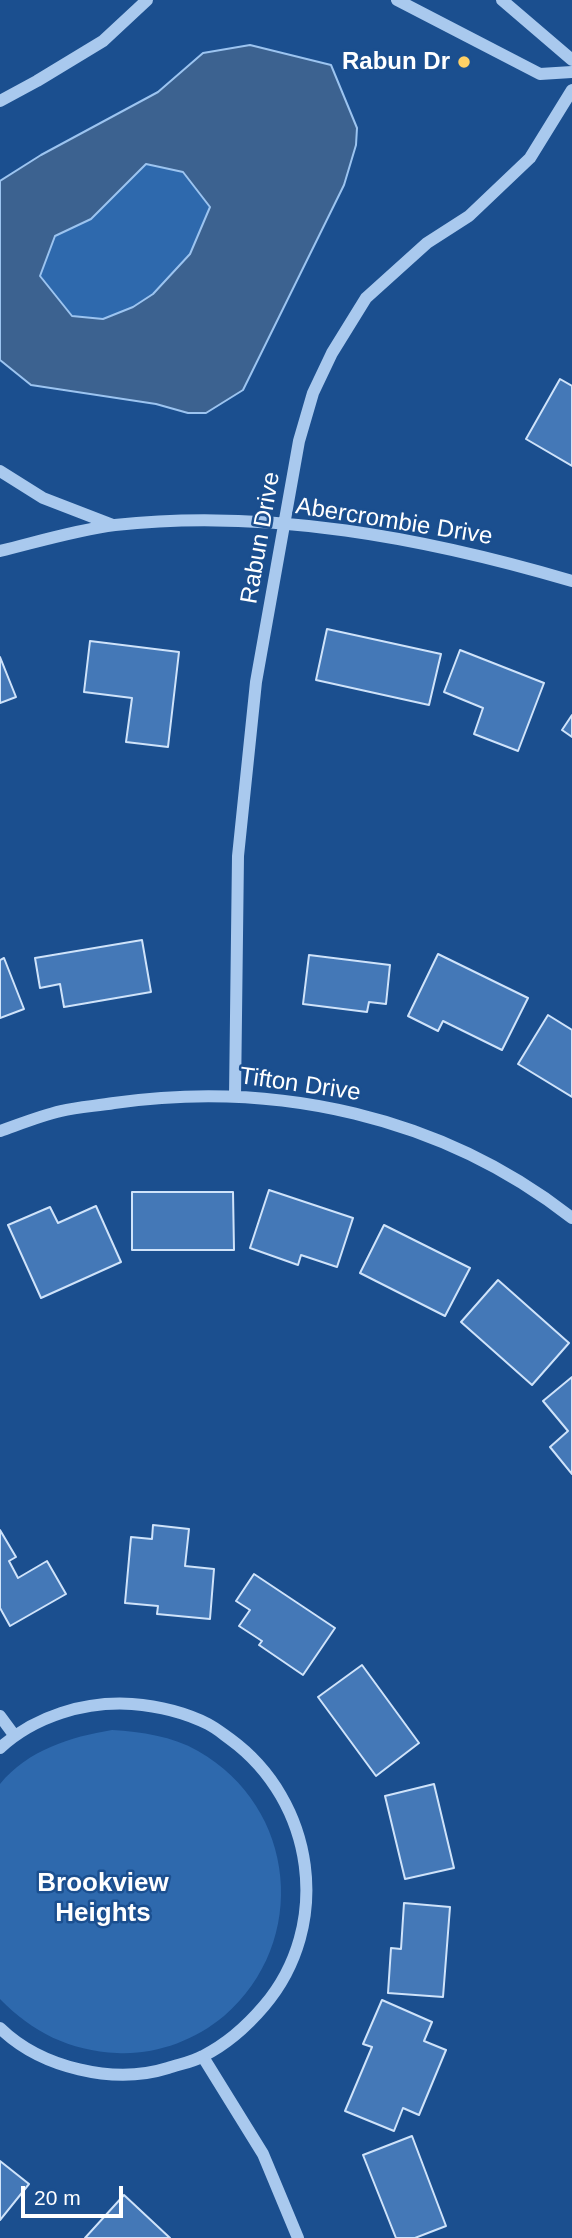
<!DOCTYPE html>
<style>
body{margin:0}
#map{position:relative;width:572px;height:2238px;overflow:hidden;background:#1b4f8f;font-family:Helvetica,sans-serif}
canvas{display:block}
.scale{position:absolute;left:21px;top:2186px;width:102px;height:32px;box-sizing:border-box;border:4px solid #fff;border-top:0;padding-left:9px;font-size:21px;line-height:24px;white-space:nowrap;color:#fff;-webkit-text-stroke:5px #1b4f8f;paint-order:stroke}
</style>
<div id="map">
<canvas width="572" height="2238"></canvas>
<div class="scale">20 m</div>
</div>
<script>
const c = document.querySelector('canvas').getContext('2d');
c.lineJoin = 'round';
function paint(path, color) { c.fillStyle = color; c.fill(path, 'evenodd'); }
function stroke(path, color, width, dash) { c.strokeStyle = color; c.lineWidth = width; c.lineCap = dash ? 'butt' : 'round'; c.setLineDash(dash || []); c.stroke(path); }
function drawText(font, color, halo, rows, align = 'center') {
  c.font = font + ' Helvetica,sans-serif'; c.lineWidth = 5; c.setLineDash([]); c.textBaseline = 'middle'; c.strokeStyle = halo; c.fillStyle = color; for (const [text, x, y, turn = 0] of rows) {
    c.save(); c.translate(x, y); c.rotate((+turn || 0) * Math.PI / 180); c.textAlign = isNaN(turn) ? turn : align; if (halo) c.strokeText(text, 0, 0); c.fillText(text, 0, 0); c.restore();
  }
}
paint(new Path2D(`
 M146,164L183,171L210,207L190,254L153,294L133,307L103,319L72,316L40,276L55,236L91,219Z
 M112,1730C142,1732 172,1736 198,1751C297,1807 310,1942 224,2016C194,2041 155,2055 117,2053C70,2051 32,2032 0,1999V1784C28,1750 70,1737 112,1730Z`), '#2e69ad');
const water = new Path2D(`
 M250,45L331,65L357,128L356,145L344,185L243,390L206,413H188L156,404L31,385L0,360V181L41,155L158,92L203,53ZM146,164L183,172L210,207L190,254L153,294L133,307L103,319L72,316L40,276L55,236L91,219Z`);
paint(water, '#3c6290');
stroke(water, '#9cc4f0', 2);
const building = new Path2D(`
 M560,379L572,386V466L526,439Z
 M327,629L441,654L429,705L316,680Z
 M90,641L179,652L168,747L126,742L132,698L84,692Z
 M460,650L544,683L518,751L474,734L483,708L444,692Z
 M0,657L16,697L0,703Z
 M572,715V737L562,730Z
 M142,940L151,992L64,1007L60,984L40,988L35,958Z
 M438,954L528,998L502,1050L443,1021L438,1031L408,1016Z
 M309,955L390,965L386,1004L369,1002L367,1012L303,1004Z
 M4,958L24,1009L0,1018V960Z
 M548,1015L572,1030V1097L518,1064Z
 M269,1190L353,1218L337,1267L301,1255L298,1265L250,1248Z
 M132,1192H233L234,1250H132Z
 M96,1206L121,1262L41,1298L8,1225L50,1207L58,1223Z
 M384,1225L470,1268L445,1316L360,1273Z
 M498,1280L569,1343L532,1385L461,1322Z
 M572,1377V1474L550,1447L568,1431L543,1401Z
 M153,1525L189,1529L185,1566L214,1569L210,1619L157,1614L158,1606L125,1603L131,1537L152,1539Z
 M0,1530L16,1557L9,1561L18,1578L47,1561L66,1594L10,1626L0,1608Z
 M254,1574L335,1628L303,1675L259,1645L262,1641L239,1626L250,1610L236,1601Z
 M362,1665L419,1743L376,1776L318,1697Z
 M434,1784L454,1868L405,1879L385,1796Z
 M404,1903L450,1907L443,1997L388,1993L391,1948L401,1949Z
 M382,2000L432,2022L424,2041L446,2050L419,2115L403,2108L394,2131L345,2111L372,2047L363,2044Z
 M412,2136L446,2226L415,2238H396L363,2155Z
 M0,2161L29,2184L0,2220Z
 M124,2195L170,2238H85Z`);
paint(building, '#4478b7');
stroke(building, '#cfe3fa', 2);
stroke(new Path2D(`
 M397,0L540,74L572,72
 M502,0L572,60
 M0,101L37,81L103,41L147,0
 M0,471L43,498L113,525
 M0,551C37,542 76,530 115,525C267,508 426,538 572,581
 M235,1096L238,856L256,682L299,441L313,393L332,353L366,298L427,243L469,216L530,158L572,90
 M0,1131C20,1124 40,1116 61,1111C78,1107 96,1106 114,1103C276,1080 442,1116 572,1218
 M0,1716L14,1735
 M0,1748C35,1716 85,1701 132,1704C158,1706 184,1712 208,1724C216,1728 223,1734 230,1739C315,1801 333,1925 264,2006C247,2026 227,2044 203,2056C193,2062 180,2064 168,2068C114,2085 41,2068 0,2028
 M203,2057L263,2154L298,2238`), '#a9c9ee', 12);
for (const [x, y, r, color] of [
 [464,62,7,"#ffd166"]
]) { const dot = new Path2D(); dot.arc(x, y, r, 0, 2 * Math.PI); c.fillStyle = color; c.fill(dot); stroke(dot, '#1b4f8f', 2.5); }
drawText('bold 24px', '#fff', '#1b4f8f', [
 ["Rabun Dr",450,62]
], 'right');
drawText('24px', '#fff', '#1b4f8f', [
 ["Abercrombie Drive",394,522,9],
 ["Rabun Drive",261,538,-80],
 ["Tifton Drive",300,1085,8]
]);
drawText('bold 26px', '#fff', '#1b4f8f', [
 ["Brookview",103,1884],
 ["Heights",103,1914]
]);
</script>
